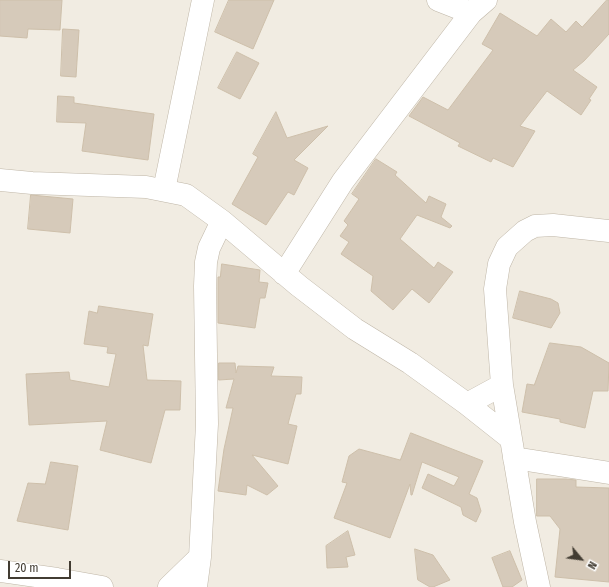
<!DOCTYPE html>
<html>
<head>
<meta charset="utf-8">
<style>
  body { margin:0 }
  #map { position:relative; width:609px; height:587px; overflow:hidden; background:#f1ece2; font-family:"Fira Sans Condensed",sans-serif }
  canvas { display:block }
  .north { position:absolute; left:561px; top:539px; width:40px; height:40px; -webkit-text-stroke:3px #fff; paint-order:stroke; rotate:119deg; font-size:11px; font-weight:700; line-height:16px; text-align:center; color:#423c32 }
  .north::after { content:''; display:block; margin:auto; width:14px; height:18px; background:#423c32; clip-path:polygon(50% 0,100% 100%,50% 72%,0 100%) }
  .scale { position:absolute; left:8px; top:561px; width:63px; height:18px; box-sizing:border-box; border:2px solid #423c32; border-top:0; padding-left:5px; font-size:12px; line-height:14px; white-space:nowrap; color:#423c32; -webkit-text-stroke:3px #fff; paint-order:stroke }
</style>
</head>
<body>
<div id="map">
<canvas width="609" height="587"></canvas>
<div class="north">N</div>
<div class="scale">20 m</div>
</div>
<script>
const ctx = document.querySelector('canvas').getContext('2d');
ctx.lineJoin = 'round';
function fillPath(path, color) {
  ctx.fillStyle = color;
  ctx.fill(path, 'evenodd');
}
function strokePath(path, color, width, dash) {
  ctx.strokeStyle = color;
  ctx.lineWidth = width;
  ctx.lineCap = dash ? 'butt' : 'round';
  ctx.setLineDash(dash || []);
  ctx.stroke(path);
}
const building = new Path2D(`
  M 0,0 L 62,0 L 60,30 L 28,29 L 27,38 L 0,36 Z
  M 229,0 L 274,0 L 253,49 L 215,32 Z
  M 607,0 L 609,0 L 609,34 L 584,61 L 573,70 L 597,87 L 589,99 L 591,100 L 581,115 L 547,91 L 520,126 L 535,131 L 513,167 L 493,158 L 491,162 L 458,146 L 460,143 L 409,116 L 423,97 L 448,110 L 493,50 L 482,44 L 500,13 L 537,36 L 551,19 L 566,32 L 576,21 L 582,27 Z
  M 63,29 L 79,30 L 76,77 L 61,76 Z
  M 237,52 L 259,63 L 240,99 L 218,88 Z
  M 58,96 L 74,97 L 74,103 L 154,114 L 148,160 L 82,151 L 86,123 L 57,122 Z
  M 276,112 L 287,138 L 328,126 L 294,160 L 308,168 L 294,195 L 288,192 L 266,225 L 232,204 L 258,157 L 253,154 Z
  M 376,159 L 397,172 L 395,175 L 426,203 L 429,196 L 446,204 L 441,217 L 452,226 L 450,228 L 417,215 L 400,239 L 434,268 L 438,262 L 453,272 L 429,303 L 412,289 L 393,310 L 371,291 L 373,276 L 341,254 L 349,242 L 340,236 L 348,225 L 344,221 L 359,199 L 352,194 Z
  M 31,195 L 73,199 L 70,233 L 28,229 Z
  M 222,264 L 260,270 L 259,282 L 268,283 L 265,298 L 260,298 L 255,328 L 218,323 L 218,277 L 220,277 Z
  M 520,291 L 551,299 L 558,303 L 560,313 L 551,328 L 513,318 Z
  M 99,306 L 153,314 L 148,346 L 143,345 L 147,380 L 181,381 L 180,410 L 165,410 L 151,463 L 100,450 L 107,421 L 29,425 L 26,374 L 69,372 L 70,380 L 109,387 L 116,354 L 107,353 L 108,347 L 84,344 L 89,311 L 97,313 Z
  M 550,343 L 581,347 L 609,363 L 608,391 L 593,391 L 585,428 L 560,422 L 560,419 L 522,412 L 527,384 L 534,385 Z
  M 219,363 L 235,363 L 236,373 L 238,366 L 274,367 L 271,376 L 302,377 L 301,394 L 296,394 L 288,424 L 297,426 L 288,464 L 252,455 L 278,486 L 267,495 L 247,485 L 246,495 L 218,491 L 224,449 L 233,408 L 226,408 L 234,379 L 219,380 Z
  M 411,433 L 483,461 L 469,494 L 477,498 L 481,511 L 476,522 L 463,515 L 461,507 L 422,488 L 428,474 L 454,486 L 459,477 L 422,462 L 412,495 L 411,495 L 410,484 L 390,538 L 334,518 L 347,483 L 342,482 L 349,456 L 359,449 L 400,460 Z
  M 51,462 L 78,466 L 68,530 L 17,521 L 28,483 L 45,484 Z
  M 537,479 L 566,479 L 576,480 L 576,487 L 609,488 L 609,582 L 555,577 L 560,529 L 550,516 L 537,516 Z
  M 348,531 L 355,555 L 346,557 L 348,567 L 327,568 L 326,546 Z
  M 415,549 L 433,555 L 450,580 L 433,587 L 430,587 L 418,580 Z
  M 510,551 L 522,580 L 512,587 L 503,587 L 492,558 Z`);
fillPath(building, '#d6caba');
strokePath(building, '#cdbfaa', 1);
const minor = new Path2D(`
  M 438,0 L 471,13
  M 0,180 L 32,183 L 146,187 L 186,195 L 222,221 L 299,286 L 355,329 L 410,363 L 467,404 L 510,438
  M 164,190 L 203,0
  M 284,274 L 343,181 L 471,13 L 486,0
  M 467,404 L 502,385
  M 514,458 L 609,473
  M 0,571 L 57,579 L 102,587
  M 169,587 L 200,557
  M 196,587 L 200,557 L 207,424 L 205,286 L 206,262 L 209,248 L 222,221
  M 539,587 L 525,522 L 502,385 L 495,289 L 499,264 L 507,247 L 525,231 L 535,226 L 553,225 L 609,231`);
strokePath(minor, '#bfb6a7', 23);
strokePath(minor, '#fff', 22);
</script>
</body>
</html>
